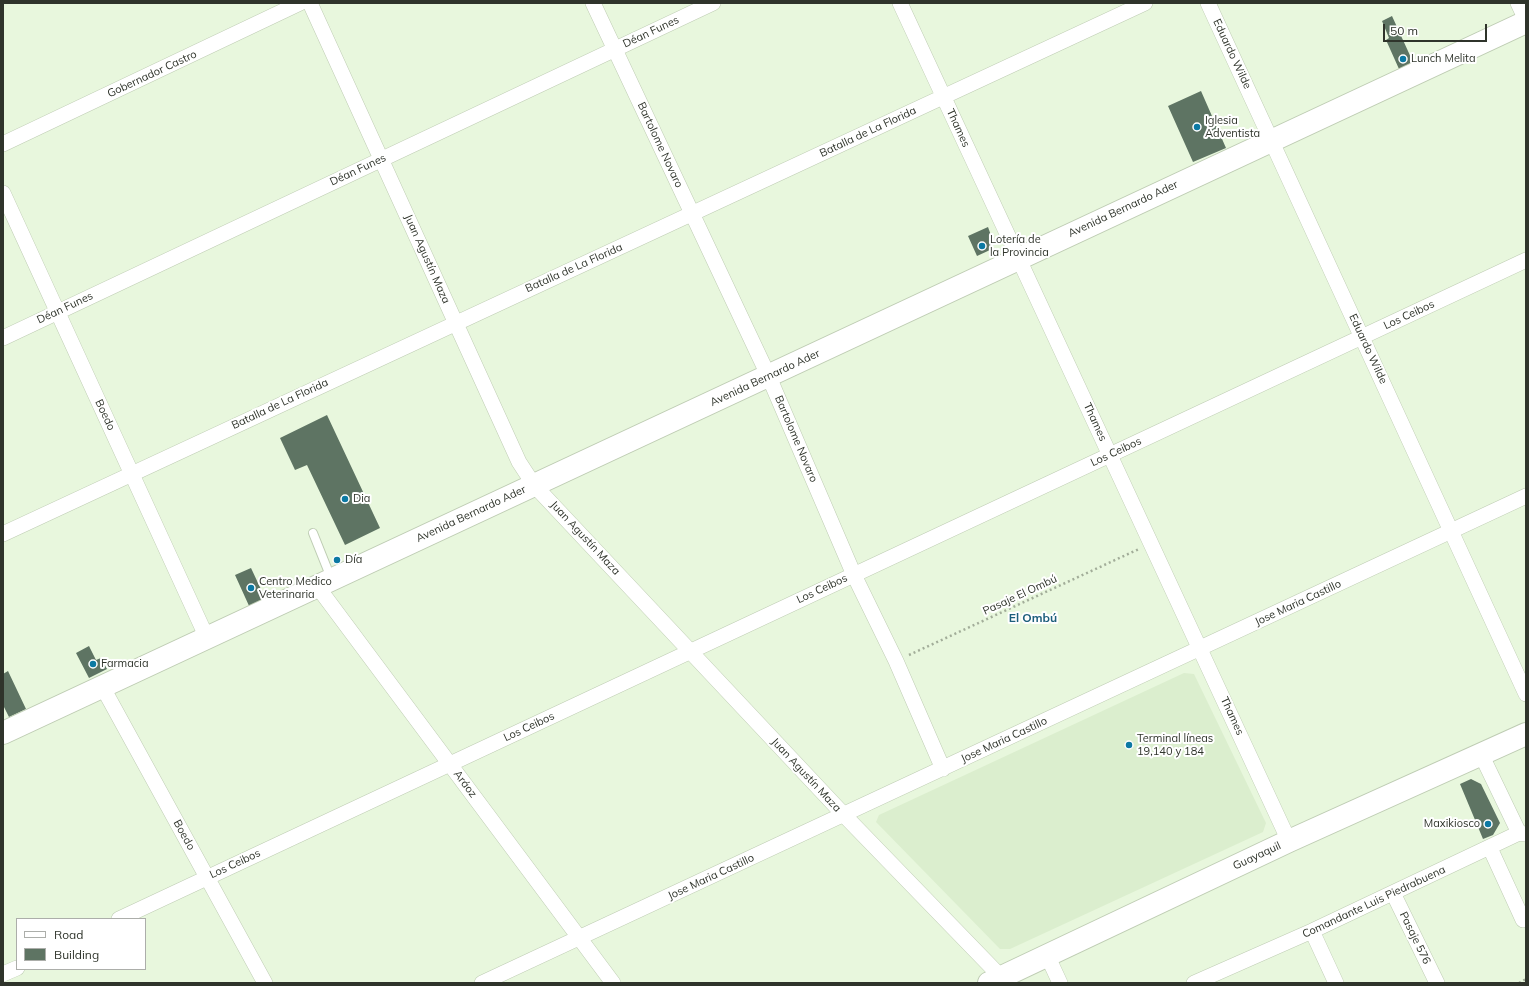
<!DOCTYPE html>
<html>
<head>
<meta charset="utf-8">
<style>
  body { margin:0 }
  #map { position:relative; width:1529px; height:986px; overflow:hidden; background:#e8f7dd; font-family:Mulish,sans-serif }
  canvas { display:block }
  .frame { position:absolute; inset:0; border:4px solid #2f342b; pointer-events:none }
  .legend { position:absolute; left:16px; top:918px; width:130px; height:52px; box-sizing:border-box; background:#fff; border:1px solid #acaeaa; margin:0; padding:5px 7px; list-style:none; font-size:12px; color:#2f342b }
  .legend li { display:flex; align-items:center; gap:8px; height:20px }
  .legend b { width:20px; border:1px solid #acaeaa }
  .scale { position:absolute; left:1383px; top:24px; width:104px; height:18px; box-sizing:border-box; border:2px solid #2f342b; border-top:0; padding-left:5px; font-size:12px; line-height:14px; white-space:nowrap; color:#2f342b; -webkit-text-stroke:3px #fff; paint-order:stroke }
</style>
</head>
<body>
<div id="map">
<canvas width="1529" height="986"></canvas>
<div class="frame"></div>
<ul class="legend">
<li><b style="height:5px;background:#fff"></b>Road</li>
<li><b style="height:11px;background:#5e7463"></b>Building</li>
</ul>
<div class="scale">50 m</div>
</div>
<script>
const ctx = document.querySelector('canvas').getContext('2d');
ctx.lineJoin = 'round';
function fillPath(path, color) {
  ctx.fillStyle = color;
  ctx.fill(path, 'evenodd');
}
function strokePath(path, color, width, dash) {
  ctx.strokeStyle = color;
  ctx.lineWidth = width;
  ctx.lineCap = dash ? 'butt' : 'round';
  ctx.setLineDash(dash || []);
  ctx.stroke(path);
}
function drawText(font, color, halo, rows, align = 'center') {
  ctx.font = font + ' Mulish,sans-serif';
  ctx.lineWidth = 4;
  ctx.setLineDash([]);
  ctx.textBaseline = 'middle';
  ctx.strokeStyle = halo;
  ctx.fillStyle = color;
  for (const [text, x, y, turn = 0] of rows) {
    ctx.save();
    ctx.translate(x, y);
    ctx.rotate((+turn || 0) * Math.PI / 180);
    ctx.textAlign = isNaN(turn) ? turn : align;
    if (halo) ctx.strokeText(text, 0, 0);
    ctx.fillText(text, 0, 0);
    ctx.restore();
  }
}
fillPath(new Path2D(`
  M 1184,673 L 1194,674 L 1266,823 L 1263,832 L 1010,949 L 1000,949 L 876,822 L 879,815 Z`), '#dbeece');
fillPath(new Path2D(`
  M 1392,16 L 1413,62 L 1399,69 L 1386,40 L 1389,38 L 1382,21 Z
  M 1201,91 L 1226,148 L 1193,162 L 1168,106 Z
  M 988,227 L 993,241 L 990,250 L 977,256 L 968,236 Z
  M 327,415 L 380,528 L 345,545 L 307,465 L 295,470 L 280,438 Z
  M 251,568 L 266,600 L 250,608 L 235,575 Z
  M 89,646 L 96,660 L 101,658 L 107,669 L 89,678 L 76,653 Z
  M 8,671 L 26,709 L 9,717 L 3,705 L 3,674 Z
  M 1471,779 L 1481,784 L 1500,823 L 1493,835 L 1483,839 L 1460,784 Z`), '#5e7463');
const lane = new Path2D(`
  M 313,533 L 331,578`);
const street = new Path2D(`
  M 310,3 L 519,462 L 534,485 L 844,815 L 1001,977
  M 593,3 L 769,377 L 854,575 L 896,661 L 943,769
  M 900,3 L 1289,841
  M 1208,3 L 1526,694
  M 1518,3 L 1526,20
  M 3,144 L 300,3
  M 3,193 L 207,638
  M 3,338 L 713,3
  M 3,534 L 1145,3
  M 317,586 L 613,983
  M 102,686 L 265,983
  M 1481,754 L 1519,833
  M 1490,848 L 1523,920
  M 1393,893 L 1437,983
  M 119,919 L 1526,260
  M 1312,931 L 1336,983
  M 1047,955 L 1060,983
  M 3,974 L 17,968
  M 482,983 L 1526,496
  M 1194,983 L 1312,931 L 1519,833 L 1526,834`);
const secondary = new Path2D(`
  M 3,733 L 1526,22
  M 989,983 L 1289,841 L 1526,734`);
strokePath(lane, '#beccb3', 10);
strokePath(street, '#beccb3', 16);
strokePath(secondary, '#beccb3', 24);
strokePath(new Path2D(`
  M 909,655 L 1139,549
  M 1519,983 L 1526,979`), '#a2ad99', 2.5, [2, 3]);
strokePath(lane, '#fff', 8);
strokePath(street, '#fff', 15);
strokePath(secondary, '#fff', 22);
for (const [x, y, r, color] of [
  [1403,59,4,"#0c79a3"],
  [1197,127,4,"#0c79a3"],
  [982,246,4,"#0c79a3"],
  [345,499,4,"#0c79a3"],
  [337,560,4,"#0c79a3"],
  [251,588,4,"#0c79a3"],
  [93,664,4,"#0c79a3"],
  [1129,745,4,"#0c79a3"],
  [1488,824,4,"#0c79a3"]
]) {
  const dot = new Path2D();
  dot.arc(x, y, r, 0, 2 * Math.PI);
  ctx.fillStyle = color;
  ctx.fill(dot);
  strokePath(dot, '#fff', 1.5);
}
drawText('11px', '#2f342b', '#fff', [
  ["Déan Funes",651,32,-25],
  ["Eduardo Wilde",1232,54,65],
  ["Gobernador Castro",152,74,-25],
  ["Thames",958,128,65],
  ["Batalla de La Florida",868,132,-25],
  ["Bartolome Novaro",660,145,65],
  ["Déan Funes",358,170,-25],
  ["Avenida Bernardo Ader",1123,209,-25],
  ["Juan Agustín Maza",427,259,66],
  ["Batalla de La Florida",574,268,-24],
  ["Déan Funes",65,308,-25],
  ["Los Ceibos",1409,315,-25],
  ["Eduardo Wilde",1368,349,65],
  ["Avenida Bernardo Ader",765,378,-25],
  ["Batalla de La Florida",280,404,-25],
  ["Boedo",105,415,65],
  ["Thames",1095,422,65],
  ["Bartolome Novaro",796,439,67],
  ["Los Ceibos",1116,452,-25],
  ["Avenida Bernardo Ader",471,514,-25],
  ["Juan Agustín Maza",585,538,47],
  ["Los Ceibos",822,589,-25],
  ["Pasaje El Ombú",1020,595,-25],
  ["Jose Maria Castillo",1298,603,-25],
  ["Thames",1232,716,65],
  ["Los Ceibos",529,727,-25],
  ["Jose Maria Castillo",1004,740,-25],
  ["Juan Agustín Maza",806,775,47],
  ["Aráoz",465,784,53],
  ["Boedo",184,835,61],
  ["Guayaquil",1257,856,-25],
  ["Los Ceibos",235,864,-25],
  ["Jose Maria Castillo",711,877,-25],
  ["Comandante Luis Piedrabuena",1374,902,-25],
  ["Pasaje 576",1415,938,64]
]);
drawText('11px', '#2f342b', '#fff', [
  ["Lunch Melita",1411,59],
  ["Iglesia",1205,121],
  ["Adventista",1205,134],
  ["Lotería de",990,240],
  ["la Provincia",990,253],
  ["Dia",353,499],
  ["Día",345,560],
  ["Centro Medico",259,582],
  ["Veterinaria",259,595],
  ["Farmacia",101,664],
  ["Terminal líneas",1137,739],
  ["19,140 y 184",1137,752],
  ["Maxikiosco",1480,824,"right"]
], 'left');
drawText('bold 12px', '#1d5f7c', '#fff', [
  ["El Ombú",1033,618]
]);
</script>
</body>
</html>
